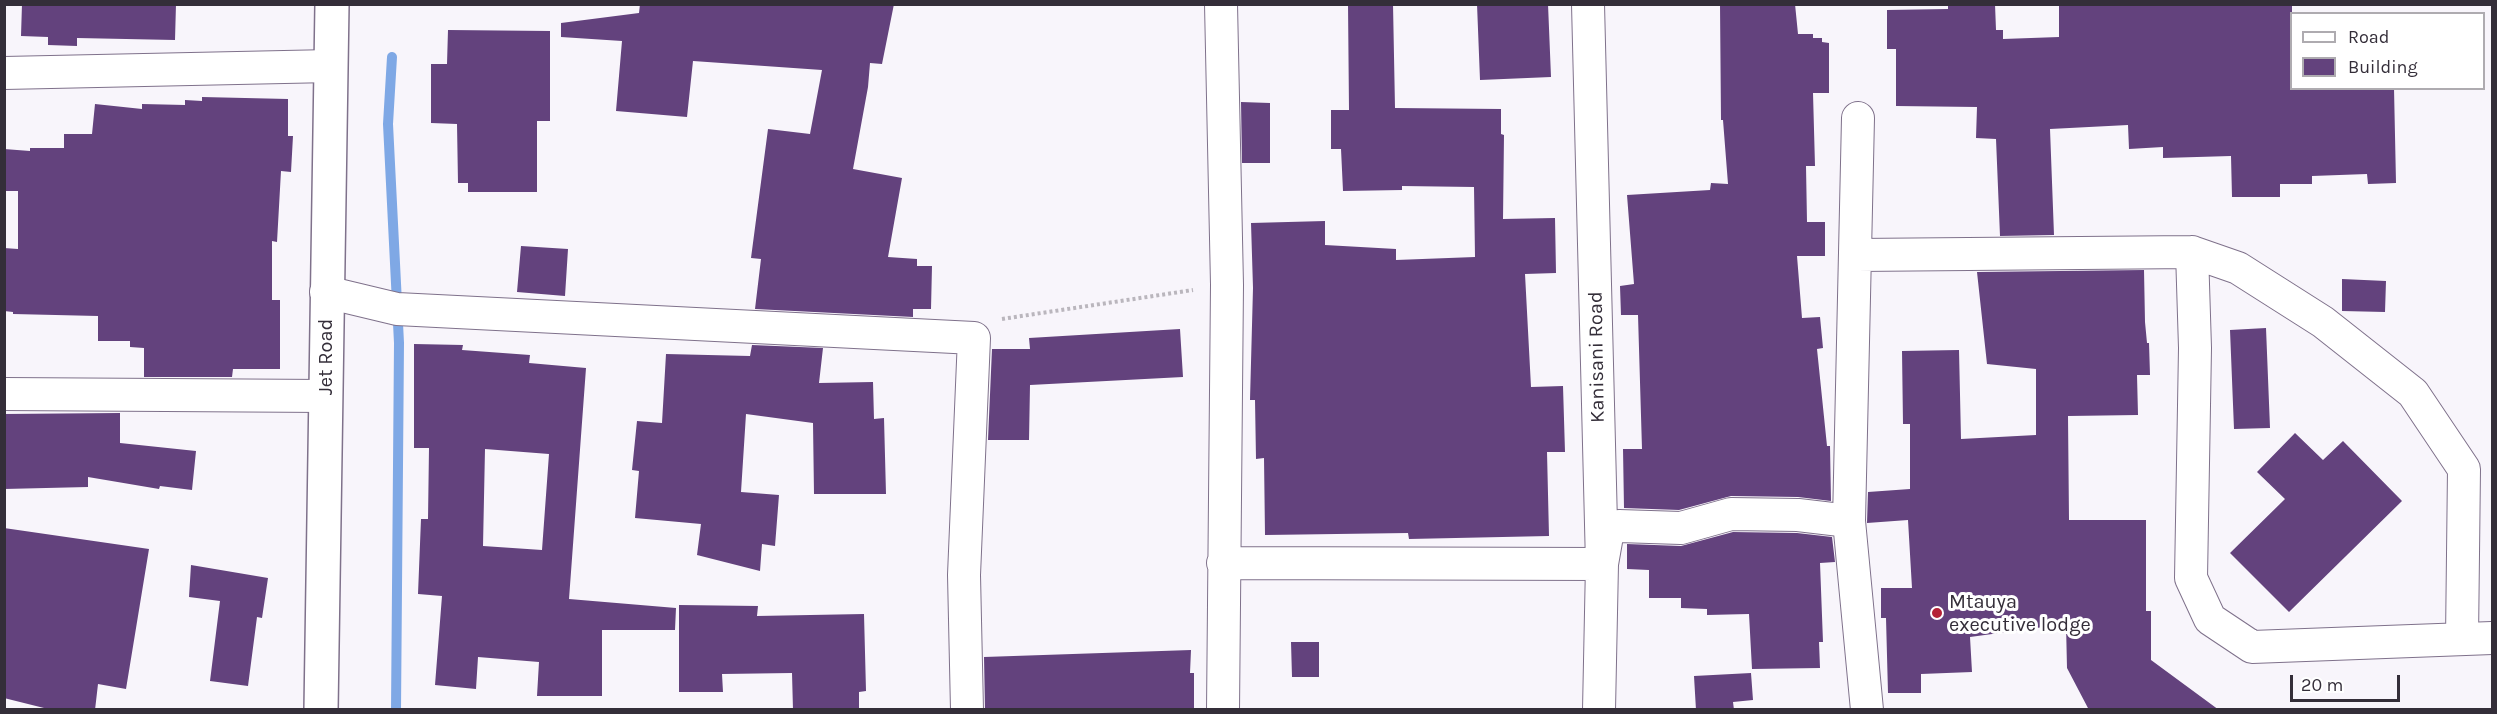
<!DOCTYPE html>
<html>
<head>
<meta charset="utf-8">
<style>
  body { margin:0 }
  #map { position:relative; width:2497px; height:714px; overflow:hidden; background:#f8f5fb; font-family:Karla,sans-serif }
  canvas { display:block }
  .frame { position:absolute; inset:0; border:6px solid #342e39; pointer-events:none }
  .legend { position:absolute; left:2290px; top:12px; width:195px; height:78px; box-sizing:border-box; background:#fff; border:2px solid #aeabb0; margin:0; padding:8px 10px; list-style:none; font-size:18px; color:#342e39 }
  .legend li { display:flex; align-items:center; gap:12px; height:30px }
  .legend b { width:30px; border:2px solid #aeabb0 }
  .scale { position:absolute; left:2290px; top:675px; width:110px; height:27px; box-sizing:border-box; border:3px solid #342e39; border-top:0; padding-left:8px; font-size:18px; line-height:21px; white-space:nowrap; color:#342e39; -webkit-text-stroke:4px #fff; paint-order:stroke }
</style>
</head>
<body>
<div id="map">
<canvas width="2497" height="714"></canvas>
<div class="frame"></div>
<ul class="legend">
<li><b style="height:8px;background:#fff"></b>Road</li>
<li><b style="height:16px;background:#63427d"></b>Building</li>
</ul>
<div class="scale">20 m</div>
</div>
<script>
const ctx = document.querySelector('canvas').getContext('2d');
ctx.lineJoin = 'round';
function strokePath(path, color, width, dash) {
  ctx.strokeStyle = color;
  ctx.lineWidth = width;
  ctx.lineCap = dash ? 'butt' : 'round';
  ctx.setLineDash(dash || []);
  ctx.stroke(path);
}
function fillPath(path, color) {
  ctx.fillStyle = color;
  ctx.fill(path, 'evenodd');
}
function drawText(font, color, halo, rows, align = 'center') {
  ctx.font = font + ' Karla,sans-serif';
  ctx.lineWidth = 6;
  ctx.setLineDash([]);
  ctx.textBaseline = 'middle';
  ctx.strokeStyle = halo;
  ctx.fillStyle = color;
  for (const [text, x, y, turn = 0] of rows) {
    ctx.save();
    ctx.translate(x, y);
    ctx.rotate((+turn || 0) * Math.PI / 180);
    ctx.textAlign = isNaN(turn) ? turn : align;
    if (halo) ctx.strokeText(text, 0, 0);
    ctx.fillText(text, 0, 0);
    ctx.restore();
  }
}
strokePath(new Path2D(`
  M 392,57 L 388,124 L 399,343 L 396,710`), '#7fa8e5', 10);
fillPath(new Path2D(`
  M 22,4 L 176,4 L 175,40 L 77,38 L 77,46 L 48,45 L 48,37 L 21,36 Z
  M 640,4 L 894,4 L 882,64 L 870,63 L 868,87 L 853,169 L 902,178 L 888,257 L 917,259 L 917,266 L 932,266 L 931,309 L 913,309 L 913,317 L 755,309 L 761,259 L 751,258 L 768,129 L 810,134 L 822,70 L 693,61 L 687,117 L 616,111 L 622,41 L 561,37 L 561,23 L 639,13 Z
  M 1348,4 L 1393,4 L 1395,108 L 1501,109 L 1501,134 L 1504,135 L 1503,219 L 1555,218 L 1556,273 L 1525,274 L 1531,387 L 1563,386 L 1565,452 L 1547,452 L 1549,536 L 1409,539 L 1408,533 L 1265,535 L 1264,458 L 1256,459 L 1255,400 L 1250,400 L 1253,288 L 1251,223 L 1325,221 L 1325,245 L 1396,249 L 1396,260 L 1475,257 L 1474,187 L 1402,186 L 1402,190 L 1343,191 L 1341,149 L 1331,149 L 1331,110 L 1349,110 Z
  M 1477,4 L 1548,4 L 1551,77 L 1480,80 Z
  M 1720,4 L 1795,4 L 1798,34 L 1813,34 L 1813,38 L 1822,38 L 1822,42 L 1829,43 L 1829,93 L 1813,93 L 1815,166 L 1806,166 L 1807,222 L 1825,222 L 1825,256 L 1797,256 L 1802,318 L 1820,317 L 1823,348 L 1817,349 L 1827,446 L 1830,446 L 1831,501 L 1798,497 L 1731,496 L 1679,510 L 1624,508 L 1623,449 L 1642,449 L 1638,315 L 1621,315 L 1620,286 L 1634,284 L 1627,195 L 1710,190 L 1711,183 L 1728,184 L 1723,120 L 1721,120 Z
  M 1948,4 L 1995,4 L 1996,30 L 2003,30 L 2003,39 L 2059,37 L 2059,4 L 2292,4 L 2292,88 L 2394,88 L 2396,183 L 2368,184 L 2367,174 L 2312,176 L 2312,184 L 2280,184 L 2280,197 L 2232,197 L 2231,156 L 2163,158 L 2163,147 L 2129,149 L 2128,125 L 2050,129 L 2054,235 L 2000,236 L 1996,139 L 1976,138 L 1977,107 L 1896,106 L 1896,49 L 1887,49 L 1887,10 L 1948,9 Z
  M 448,30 L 550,31 L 550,121 L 537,121 L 537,192 L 468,192 L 468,183 L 458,183 L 457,124 L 431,123 L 431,64 L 447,64 Z
  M 202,97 L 288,99 L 288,136 L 293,136 L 291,172 L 281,171 L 277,242 L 272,241 L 272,300 L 280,300 L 280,369 L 233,369 L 232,377 L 144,377 L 144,348 L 130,347 L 130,341 L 98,341 L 98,316 L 13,314 L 13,312 L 4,311 L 4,248 L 18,249 L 18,191 L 4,191 L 4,149 L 30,151 L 30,148 L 64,148 L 64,134 L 92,134 L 95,104 L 142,109 L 142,104 L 185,105 L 185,100 L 202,101 Z
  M 1241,102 L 1270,103 L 1270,163 L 1242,163 Z
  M 521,246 L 568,249 L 565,296 L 517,292 Z
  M 2144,270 L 2145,322 L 2147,343 L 2149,343 L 2150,375 L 2137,375 L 2138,415 L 2068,416 L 2069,520 L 2146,520 L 2146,611 L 2151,611 L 2151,660 L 2219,710 L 2089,710 L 2067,668 L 2066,624 L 1970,637 L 1972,672 L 1921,674 L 1921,693 L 1888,693 L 1886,618 L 1881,618 L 1881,588 L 1912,588 L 1908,520 L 1867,523 L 1868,492 L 1910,489 L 1910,424 L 1903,424 L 1902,351 L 1959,350 L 1961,439 L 2036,435 L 2036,369 L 1987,364 L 1977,272 Z
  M 2342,279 L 2386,281 L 2385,312 L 2342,311 Z
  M 2266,328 L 2270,428 L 2234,429 L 2230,330 Z
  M 1180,329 L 1183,377 L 1030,385 L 1029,440 L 988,440 L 992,349 L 1030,349 L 1029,338 Z
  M 414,344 L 463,345 L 462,350 L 530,355 L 529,363 L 586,368 L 569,599 L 676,608 L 675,630 L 602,630 L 602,696 L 537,696 L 539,662 L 478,657 L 476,689 L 435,685 L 442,596 L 418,594 L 421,519 L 428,519 L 429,448 L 414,448 ZM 485,449 L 549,454 L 542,550 L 483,546 Z
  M 752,345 L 823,348 L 819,383 L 873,382 L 874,419 L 884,418 L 886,494 L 814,494 L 813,423 L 746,414 L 741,492 L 779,495 L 775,546 L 762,544 L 760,571 L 697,555 L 701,524 L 635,518 L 639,471 L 632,470 L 637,421 L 662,423 L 666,354 L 750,356 Z
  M 120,413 L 120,443 L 196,451 L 192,490 L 160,486 L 159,489 L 88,477 L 88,487 L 4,489 L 4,414 Z
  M 2295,433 L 2323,460 L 2343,441 L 2402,501 L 2289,612 L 2230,553 L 2285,499 L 2257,472 Z
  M 4,528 L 149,549 L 126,689 L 98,684 L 95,710 L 52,710 L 4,698 Z
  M 1733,532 L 1797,533 L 1832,537 L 1835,562 L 1820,563 L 1823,642 L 1819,642 L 1820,668 L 1752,669 L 1749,614 L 1707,615 L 1707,609 L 1681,608 L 1681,598 L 1649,598 L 1649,570 L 1627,569 L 1627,544 L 1681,546 Z
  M 191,565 L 268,578 L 262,618 L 257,617 L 248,686 L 210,681 L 220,601 L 189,597 Z
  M 679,605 L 758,606 L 757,616 L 864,614 L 866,691 L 859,692 L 859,708 L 793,710 L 792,673 L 722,674 L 723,692 L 679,692 Z
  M 1291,642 L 1319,642 L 1319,677 L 1292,677 Z
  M 1191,650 L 1190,673 L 1194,673 L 1194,710 L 985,710 L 984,657 Z
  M 1751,673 L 1753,700 L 1733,702 L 1734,710 L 1696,710 L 1694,676 Z`), '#63427d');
const street = new Path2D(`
  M 1221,4 L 1227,285 L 1223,710
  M 1588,4 L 1602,564 L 1599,710
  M 4,73 L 331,66
  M 1858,118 L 1849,521 L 1867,710
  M 2192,252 L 2195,348 L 2191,578 L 2210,619 L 2252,647 L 2492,638
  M 1857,255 L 2192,252 L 2238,268 L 2323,322 L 2413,393 L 2464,469 L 2462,639
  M 326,292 L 397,309 L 974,338 L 964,575 L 967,710
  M 4,394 L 326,396
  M 1223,563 L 1602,564 L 1608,530 L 1619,526 L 1681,528 L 1731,514 L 1798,515 L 1849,521`);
const secondary = new Path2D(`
  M 321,710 L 332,4`);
strokePath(street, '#7f718b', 34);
strokePath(secondary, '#7f718b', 36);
strokePath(new Path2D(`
  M 1002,319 L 1193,290`), '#bab6bd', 4, [3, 3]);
strokePath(street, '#fff', 32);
strokePath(secondary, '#fff', 33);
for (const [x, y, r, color] of [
  [1937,613,6,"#b42237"]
]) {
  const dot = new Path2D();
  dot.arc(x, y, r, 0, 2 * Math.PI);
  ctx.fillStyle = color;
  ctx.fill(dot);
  strokePath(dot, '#fff', 2);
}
drawText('20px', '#342e39', '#fff', [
  ["Jet Road",326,357,-90],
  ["Kanisani Road",1597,357,-91]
]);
drawText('20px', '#342e39', '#fff', [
  ["Mtauya",1949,602],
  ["executive lodge",1949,625]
], 'left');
</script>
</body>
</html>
